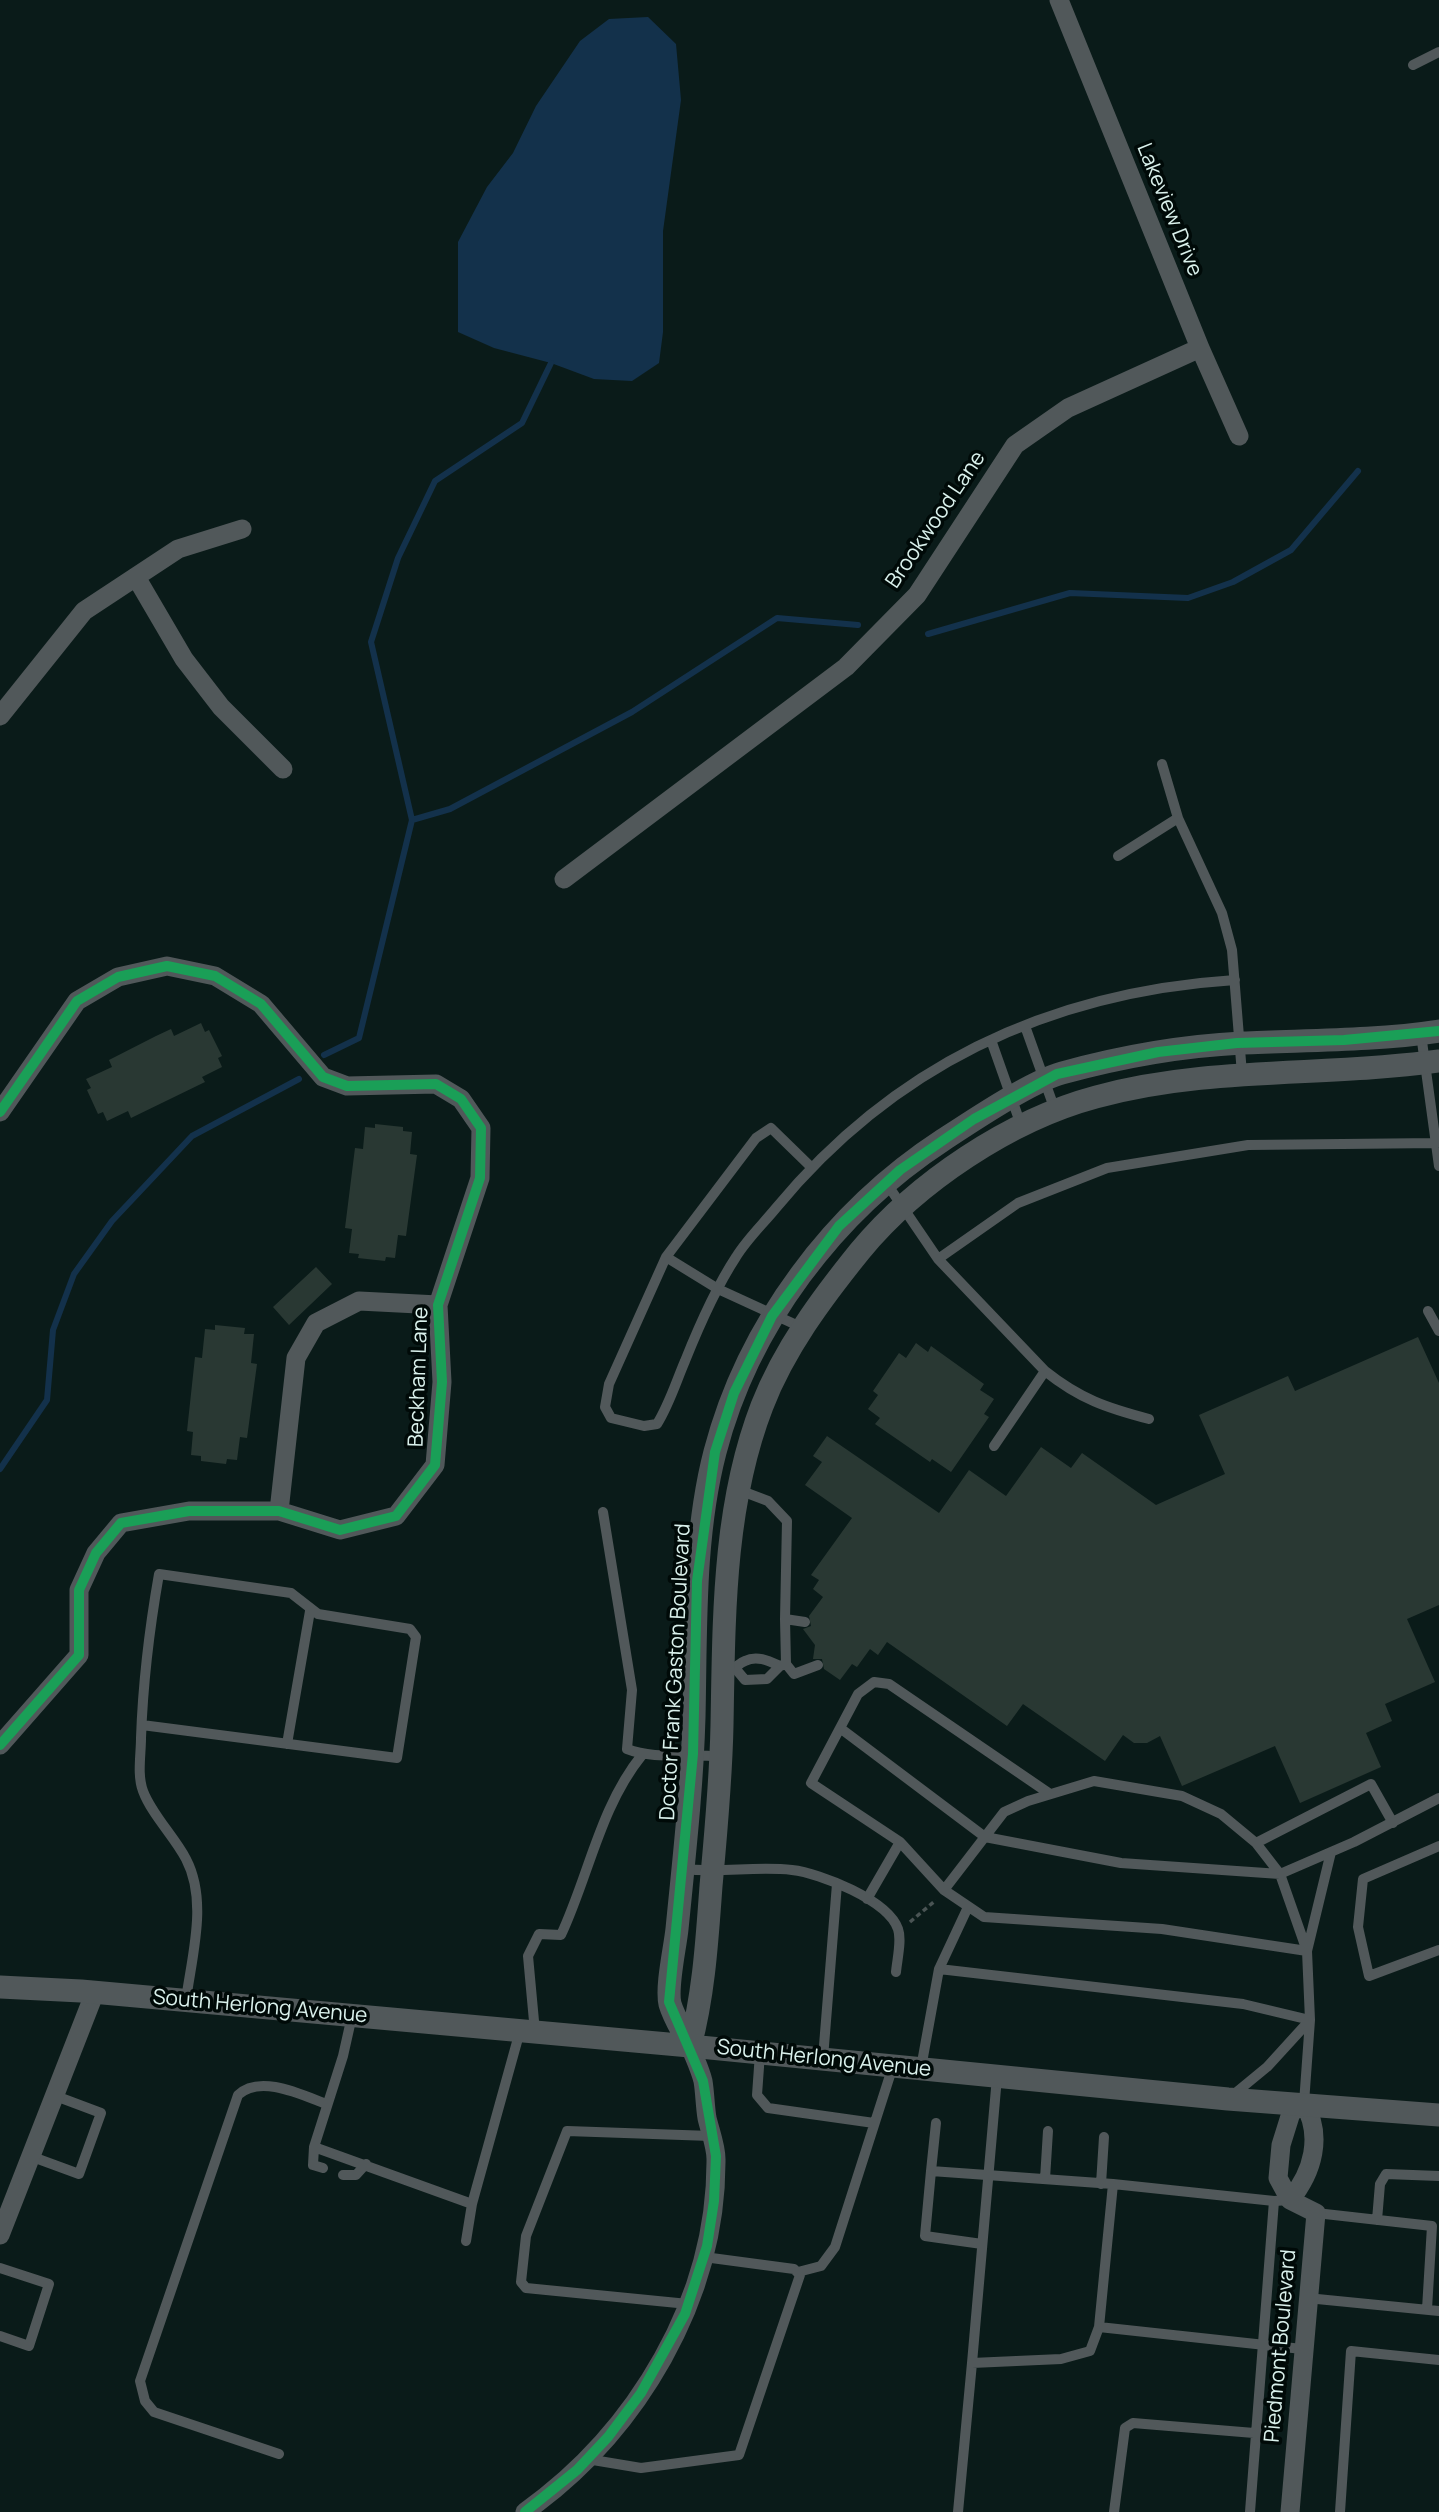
<!DOCTYPE html>
<html>
<head>
<meta charset="utf-8">
<style>
  body { margin:0 }
  canvas { display:block; background:#0a1b19 }
</style>
</head>
<body>
<canvas width="1439" height="2512"></canvas>
<script>
const ctx = document.querySelector('canvas').getContext('2d');
ctx.lineJoin = 'round';
function fillPath(path, color) {
  ctx.fillStyle = color;
  ctx.fill(path, 'evenodd');
}
function strokePath(path, color, width, dash) {
  ctx.strokeStyle = color;
  ctx.lineWidth = width;
  ctx.lineCap = dash ? 'butt' : 'round';
  ctx.setLineDash(dash || []);
  ctx.stroke(path);
}
function drawText(font, color, halo, rows, align = 'center') {
  ctx.font = font + ' Manrope,sans-serif';
  ctx.lineWidth = 7;
  ctx.setLineDash([]);
  ctx.textBaseline = 'middle';
  ctx.strokeStyle = halo;
  ctx.fillStyle = color;
  for (const [text, x, y, turn = 0] of rows) {
    ctx.save();
    ctx.translate(x, y);
    ctx.rotate((+turn || 0) * Math.PI / 180);
    ctx.textAlign = isNaN(turn) ? turn : align;
    if (halo) ctx.strokeText(text, 0, 0);
    ctx.fillText(text, 0, 0);
    ctx.restore();
  }
}
fillPath(new Path2D(`
  M 648,17 L 676,44 L 681,100 L 663,231 L 663,332 L 659,363 L 632,381 L 594,379 L 551,363 L 494,348 L 458,332 L 458,242 L 487,187 L 513,153 L 536,106 L 580,41 L 609,19 Z`), '#13314b');
strokePath(new Path2D(`
  M 928,634 L 1070,593 L 1188,598 L 1233,582 L 1291,550 L 1358,471
  M 412,820 L 371,642 L 398,558 L 435,481 L 522,423 L 551,363
  M 324,1055 L 359,1038 L 412,820 L 450,809 L 632,712 L 777,618 L 858,625
  M 0,1469 L 47,1400 L 53,1330 L 74,1274 L 112,1221 L 192,1136 L 299,1079`), '#13314b', 6);
fillPath(new Path2D(`
  M 201,1023 L 205,1032 L 209,1030 L 222,1056 L 218,1058 L 222,1067 L 202,1077 L 205,1082 L 131,1118 L 128,1111 L 107,1121 L 103,1112 L 98,1114 L 87,1090 L 91,1088 L 86,1079 L 112,1067 L 109,1060 L 156,1036 L 171,1029 L 174,1036 Z
  M 375,1124 L 403,1127 L 403,1131 L 412,1132 L 410,1154 L 417,1155 L 406,1236 L 398,1235 L 395,1258 L 386,1257 L 385,1261 L 358,1258 L 359,1254 L 349,1253 L 352,1229 L 345,1228 L 355,1148 L 363,1149 L 365,1127 L 375,1128 Z
  M 316,1267 L 332,1284 L 289,1325 L 273,1307 Z
  M 215,1325 L 245,1328 L 244,1334 L 254,1334 L 251,1363 L 257,1364 L 247,1438 L 240,1437 L 237,1460 L 227,1459 L 226,1464 L 201,1461 L 201,1456 L 191,1455 L 193,1432 L 187,1431 L 195,1357 L 202,1358 L 205,1329 L 215,1330 Z
  M 1418,1337 L 1439,1383 L 1439,1605 L 1407,1619 L 1435,1682 L 1385,1704 L 1392,1721 L 1366,1733 L 1381,1767 L 1300,1803 L 1275,1746 L 1182,1786 L 1160,1736 L 1147,1743 L 1134,1743 L 1123,1735 L 1105,1761 L 1023,1704 L 1007,1726 L 887,1642 L 878,1655 L 870,1649 L 857,1667 L 852,1664 L 840,1680 L 824,1669 L 822,1659 L 813,1659 L 815,1645 L 803,1629 L 811,1626 L 809,1616 L 823,1597 L 813,1589 L 819,1580 L 811,1575 L 852,1518 L 805,1485 L 822,1462 L 813,1456 L 827,1436 L 939,1513 L 969,1470 L 1006,1496 L 1041,1447 L 1071,1468 L 1082,1453 L 1156,1505 L 1225,1474 L 1199,1415 L 1288,1376 L 1295,1391 Z
  M 916,1343 L 928,1352 L 931,1346 L 984,1384 L 980,1390 L 994,1399 L 984,1414 L 989,1417 L 951,1472 L 932,1459 L 930,1462 L 875,1424 L 880,1418 L 868,1409 L 878,1395 L 873,1391 L 899,1353 L 906,1358 Z`), '#293833');
strokePath(new Path2D(`
  M 910,1922 L 936,1900`), '#4a5454', 3.5, [5, 3.5]);
strokePath(new Path2D(`
  M 1413,65 L 1439,52
  M 1162,764 L 1178,818 L 1222,913 L 1232,950 L 1242,1074
  M 1118,856 L 1178,818
  M 1025,1026 L 1055,1110
  M 1421,1034 L 1439,1166
  M 991,1040 L 1021,1125
  M 810,1166 L 771,1128 L 756,1138 L 666,1257 L 609,1384 L 605,1407 L 611,1418 L 644,1426 L 657,1424 C 669,1405 676,1382 685,1361 C 699,1326 715,1289 736,1257 C 747,1239 763,1224 776,1208 C 895,1064 1050,992 1235,980
  M 887,1184 L 938,1259 L 1045,1371 C 1080,1399 1107,1408 1149,1419
  M 666,1257 L 718,1289 L 803,1328
  M 938,1259 L 1018,1203 L 1107,1168 L 1248,1145 L 1437,1143
  M 1428,1311 L 1439,1331
  M 994,1446 L 1045,1371
  M 739,1490 L 768,1501 L 787,1521 L 785,1619
  M 603,1512 L 632,1690 L 627,1749 C 655,1760 690,1753 721,1757
  M 805,1622 L 785,1619 L 786,1664 L 794,1674 L 818,1665
  M 735,1668 L 745,1680 L 767,1679 L 780,1666 L 786,1664
  M 729,1669 C 738,1668 737,1664 745,1661 C 757,1655 769,1661 780,1666
  M 142,1725 L 397,1758 L 416,1637 L 410,1629 L 318,1614 L 291,1593 L 159,1574 C 149,1631 143,1680 141,1738 C 141,1755 137,1775 143,1791 C 152,1815 174,1836 186,1859 C 208,1901 192,1955 186,2000
  M 840,1728 L 985,1837 L 1121,1863 L 1280,1874
  M 287,1744 L 310,1611
  M 900,1842 L 811,1783 L 858,1694 L 874,1682 L 889,1684 L 1050,1794
  M 1256,1843 L 1371,1784 L 1393,1823
  M 1439,1846 L 1363,1879 L 1358,1927 L 1369,1976 L 1439,1950
  M 684,1869 C 720,1873 757,1866 792,1870 C 820,1873 888,1900 898,1929 C 902,1940 897,1960 896,1972
  M 944,1890 L 1004,1812 L 1028,1801 L 1094,1781 L 1182,1796 L 1221,1814 L 1256,1843 L 1280,1874
  M 867,1899 L 900,1842 L 944,1890 L 984,1917 L 1162,1929 L 1307,1951 L 1331,1852
  M 939,1969 L 968,1907
  M 352,2016 L 343,2056 L 314,2147 L 472,2204
  M 535,2032 L 528,1956 L 539,1934 L 561,1935 C 589,1875 600,1807 642,1755
  M 760,2053 L 757,2095 L 768,2108 L 874,2123
  M 823,2058 L 837,1884
  M 921,2068 L 939,1969 L 1243,2004 L 1310,2020 L 1267,2067 L 1233,2095
  M 997,2077 L 972,2363 L 1061,2359 L 1090,2351 L 1099,2327 L 1302,2349
  M 1304,2103 L 1310,2020 L 1307,1951 L 1280,1874 L 1354,1842 L 1439,1798
  M 936,2123 L 931,2171 L 1113,2184
  M 314,2147 L 313,2165 L 323,2168
  M 30,2156 L 79,2174 L 101,2113 L 53,2095
  M 931,2171 L 925,2236 L 982,2244
  M 343,2175 L 356,2175 L 366,2164
  M 1045,2179 L 1048,2131
  M 1101,2184 L 1104,2137
  M 1316,2213 L 1432,2226 L 1427,2309
  M 1377,2220 L 1380,2184 L 1386,2174 L 1439,2176
  M 466,2241 L 472,2204 L 520,2031
  M 0,2268 L 49,2284 L 29,2346 L 0,2336
  M 798,2272 L 821,2266 L 835,2247 L 893,2066
  M 1307,2298 L 1439,2311
  M 688,2304 L 526,2288 L 521,2282 L 526,2236 L 567,2131 L 711,2136
  M 1099,2327 L 1113,2184 L 1274,2201
  M 279,2454 L 154,2412 L 145,2401 L 140,2381 L 238,2095 C 260,2074 302,2095 326,2104
  M 587,2459 L 641,2468 L 739,2455 L 800,2275 L 794,2269 L 704,2257
  M 958,2512 L 972,2363
  M 1114,2512 L 1125,2428 L 1133,2423 L 1254,2433
  M 1250,2512 L 1274,2201 L 1290,2200
  M 1340,2512 L 1351,2351 L 1439,2360`), '#51585a', 10);
strokePath(new Path2D(`
  M 1059,0 L 1200,348 L 1239,436
  M 136,577 L 184,659 L 221,707 L 283,769
  M 0,716 L 84,611 L 178,549 L 242,529
  M 564,879 L 846,667 L 917,595 L 1015,445 L 1068,408 L 1200,348
  M 0,1112 L 77,1001 L 118,977 L 167,966 L 215,976 L 261,1004 L 323,1077 L 347,1086 L 436,1084 L 461,1099 L 481,1128 L 480,1178 L 438,1305 L 442,1382 L 435,1465 L 396,1516 L 340,1530 L 279,1511 L 189,1511 L 121,1523 L 96,1553 L 79,1590 L 79,1655 L 0,1745
  M 279,1511 L 296,1358 L 316,1323 L 359,1301 L 438,1305
  M 1290,2200 C 1313,2172 1323,2136 1304,2103 L 1291,2113 L 1281,2145 L 1278,2178 L 1290,2200 L 1316,2213 L 1290,2512
  M 0,2235 L 95,1992
  M 525,2512 C 637,2432 717,2299 716,2159 C 716,2146 710,2131 707,2118 C 705,2106 705,2093 703,2081 C 700,2069 694,2057 690,2046`), '#51585a', 19);
strokePath(new Path2D(`
  M 0,1987 L 81,1991 L 690,2046 L 1228,2099 L 1439,2115
  M 690,2046 C 684,2033 674,2018 670,2004 C 666,1987 675,1948 677,1929 C 684,1858 692,1788 694,1717 C 696,1629 693,1537 715,1452 C 748,1325 834,1211 943,1140 C 972,1121 1030,1082 1062,1073 C 1120,1057 1182,1046 1242,1043 C 1308,1040 1374,1041 1439,1031
  M 690,2046 C 704,1993 707,1940 711,1886 C 716,1832 721,1779 722,1725 C 724,1618 723,1507 762,1406 C 784,1349 822,1298 860,1251 C 917,1182 1010,1120 1096,1097 C 1209,1066 1325,1077 1439,1061`), '#51585a', 23);
strokePath(new Path2D(`
  M 0,1112 L 77,1001 L 118,977 L 167,966 L 215,976 L 261,1004 L 323,1077 L 347,1086 L 436,1084 L 461,1099 L 481,1128 L 480,1178 L 438,1305 L 442,1382 L 435,1465 L 396,1516 L 340,1530 L 279,1511 L 189,1511 L 121,1523 L 96,1553 L 79,1590 L 79,1655 L 0,1745
  M 525,2512 L 577,2470 L 608,2437 L 641,2393 L 685,2314 L 707,2246 L 714,2201 L 716,2156 L 703,2081 L 669,2002 L 693,1754 L 697,1581 L 715,1452 L 734,1393 L 772,1316 L 839,1226 L 900,1170 L 974,1119 L 1057,1074 L 1158,1052 L 1237,1043 L 1344,1040 L 1439,1031`), '#1a9f57', 10);
drawText('21px', '#daf1ec', '#000a08', [
  ["Lakeview Drive",1169,210,68],
  ["Brookwood Lane",936,520,-56],
  ["Beckham Lane",419,1377,-88],
  ["Doctor Frank Gaston Boulevard",676,1672,-87],
  ["South Herlong Avenue",260,2007,5],
  ["South Herlong Avenue",824,2059,6],
  ["Piedmont Boulevard",1281,2346,-85]
]);
</script>
</body>
</html>
